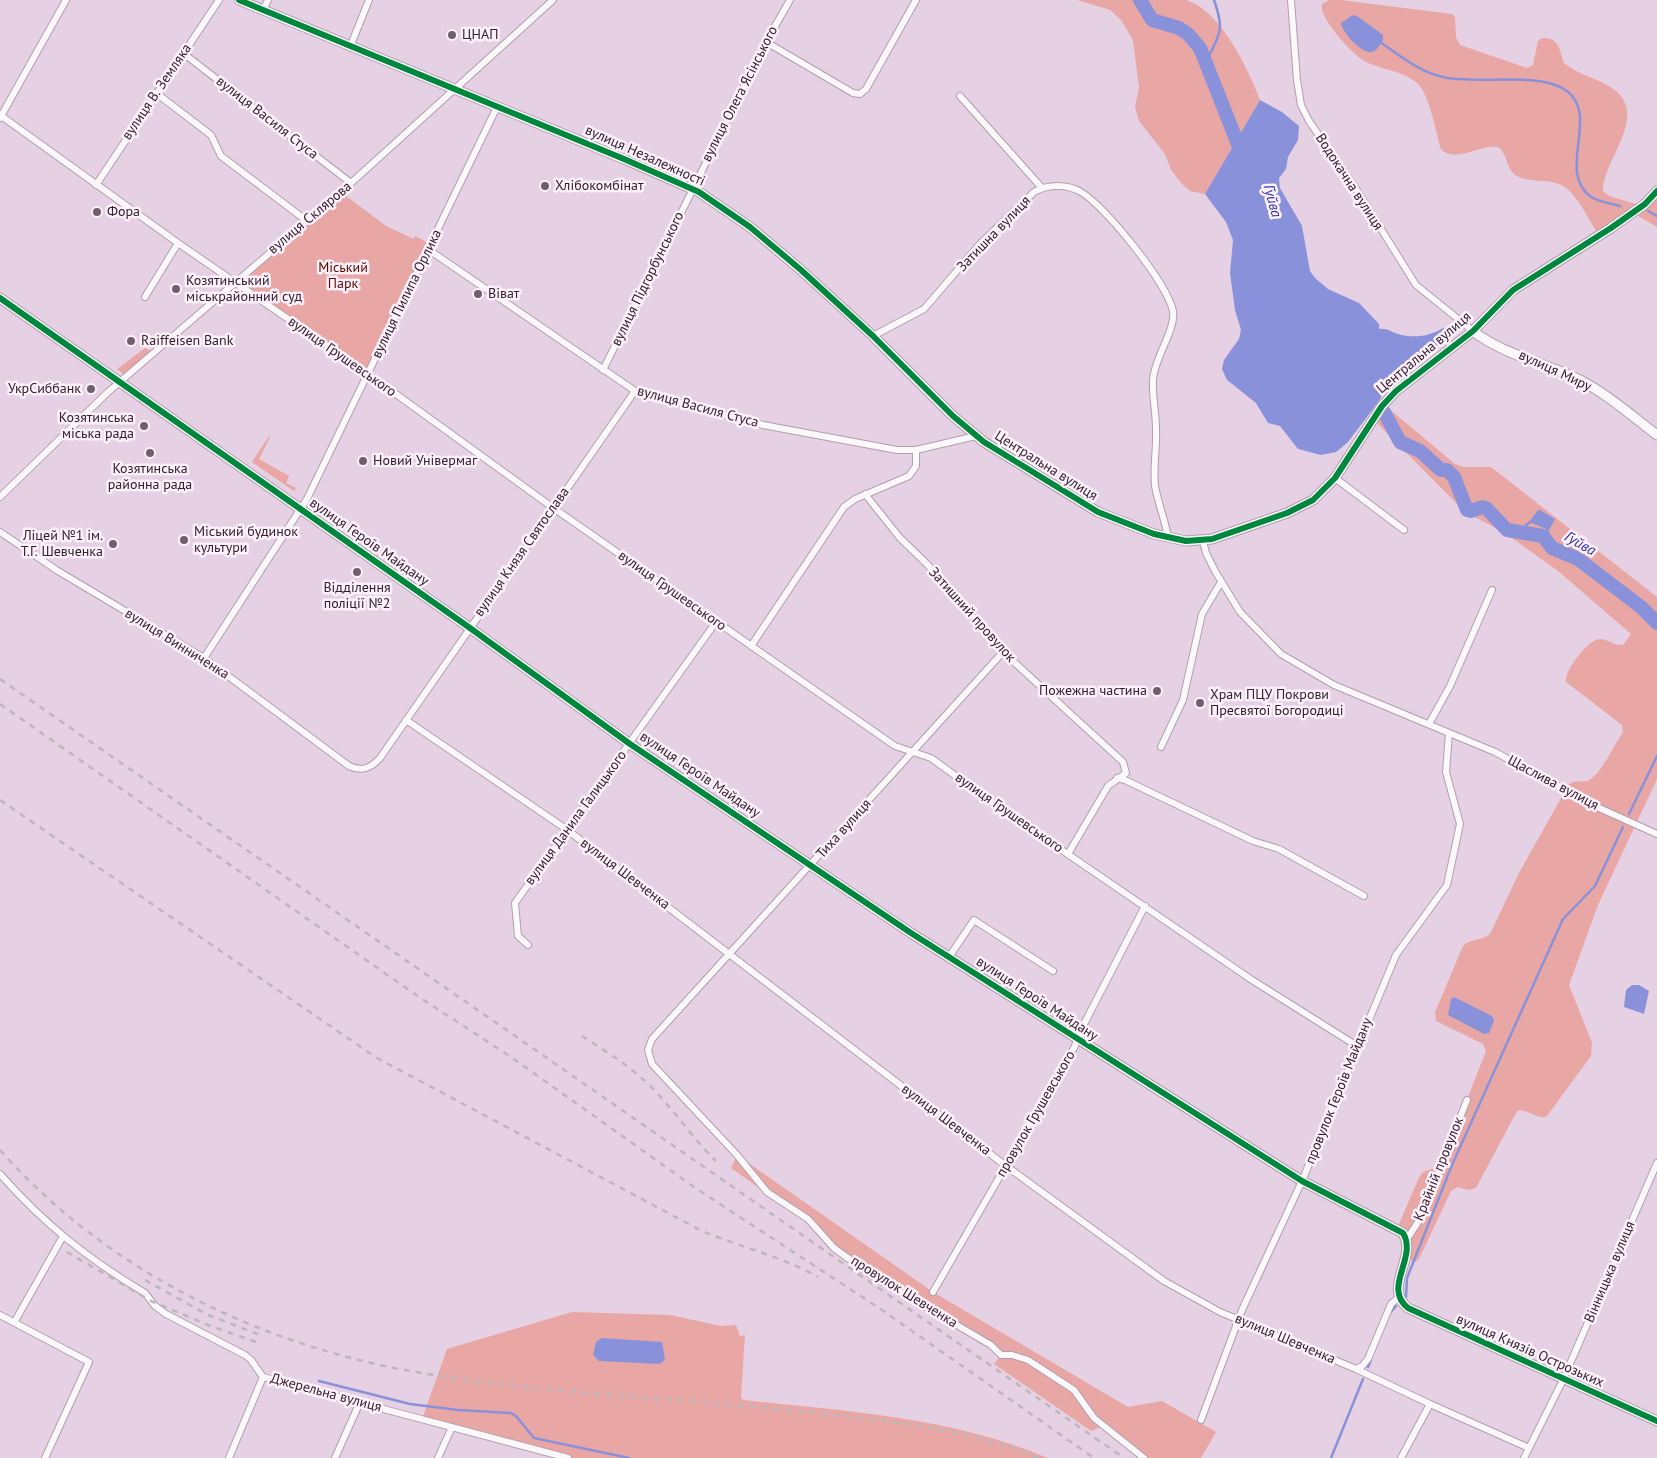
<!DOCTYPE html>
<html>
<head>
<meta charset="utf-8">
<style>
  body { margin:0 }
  canvas { display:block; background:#e6d0e3 }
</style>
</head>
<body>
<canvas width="1657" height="1458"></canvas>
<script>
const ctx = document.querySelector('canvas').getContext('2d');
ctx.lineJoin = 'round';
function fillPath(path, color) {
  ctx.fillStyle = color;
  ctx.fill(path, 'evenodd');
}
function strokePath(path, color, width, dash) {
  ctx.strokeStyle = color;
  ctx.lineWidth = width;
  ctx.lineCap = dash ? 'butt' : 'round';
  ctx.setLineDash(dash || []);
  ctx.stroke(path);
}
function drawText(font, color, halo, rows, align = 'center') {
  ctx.font = font + ' "PT Sans",sans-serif';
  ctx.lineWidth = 5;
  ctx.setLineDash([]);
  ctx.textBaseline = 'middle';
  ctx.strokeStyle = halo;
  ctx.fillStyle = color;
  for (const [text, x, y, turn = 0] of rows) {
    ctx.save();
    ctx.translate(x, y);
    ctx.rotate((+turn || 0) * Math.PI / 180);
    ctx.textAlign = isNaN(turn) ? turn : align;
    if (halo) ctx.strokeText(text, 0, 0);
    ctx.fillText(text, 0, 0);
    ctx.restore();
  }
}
fillPath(new Path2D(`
  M 1077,0 L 1186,0 C 1220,10 1248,68 1260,100 L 1205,194 L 1190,191 L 1182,184 L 1171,170 L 1165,154 L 1139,121 L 1135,107 L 1139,88 L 1133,40 L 1121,20 L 1110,10 Z
  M 1341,0 L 1452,14 L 1455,17 L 1456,37 L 1460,45 L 1527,68 L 1533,65 L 1538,41 L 1542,38 C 1559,37 1559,49 1564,63 C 1578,75 1597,78 1612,88 C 1651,115 1603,159 1603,191 L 1609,196 L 1642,206 L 1657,191 L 1657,227 L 1633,213 L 1599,236 C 1590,222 1575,189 1559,184 C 1547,179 1525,183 1514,174 C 1506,167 1507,153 1498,147 C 1480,144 1455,164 1441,149 C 1436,132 1430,99 1420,86 C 1407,71 1381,70 1364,61 C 1352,54 1318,17 1322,4 L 1329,0 Z
  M 341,192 L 386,226 L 414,239 L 415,236 L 425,241 L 429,250 L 368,374 L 234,282 Z
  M 145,348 L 154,353 L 127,377 L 117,369 Z
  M 1387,407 L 1455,464 L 1464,467 L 1491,467 L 1657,597 L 1657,779 L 1598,905 L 1569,985 L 1592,1043 L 1591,1056 L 1547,1116 C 1537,1121 1528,1108 1517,1111 L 1476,1188 L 1469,1190 L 1457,1187 L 1451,1191 L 1419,1259 L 1415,1262 L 1405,1258 L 1408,1246 L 1397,1229 L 1419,1177 L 1423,1172 L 1441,1166 L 1486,1051 L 1483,1044 L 1436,1021 L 1435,1012 L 1463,946 C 1470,938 1482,941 1490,934 L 1520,871 L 1569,784 C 1576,779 1585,784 1591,779 C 1602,771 1615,744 1623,732 L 1622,725 L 1566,682 C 1563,672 1590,637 1600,639 C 1608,639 1614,646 1623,645 L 1631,634 L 1558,571 L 1505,533 L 1465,512 L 1377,423 Z
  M 269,436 L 270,437 L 259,459 L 289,476 L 286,483 L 296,488 L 294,491 L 252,462 Z
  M 737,1155 L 933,1292 L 1128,1407 L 1162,1401 L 1216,1432 L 1201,1458 L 1144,1458 L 1103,1426 L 1091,1431 L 994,1364 L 1001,1355 L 902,1294 L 834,1248 L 817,1229 L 731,1168 Z
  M 572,1312 L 670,1315 L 721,1326 L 736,1325 L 740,1336 L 745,1335 L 741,1397 L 743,1400 C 846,1411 951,1417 1048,1458 L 568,1458 L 422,1419 L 447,1349 Z`), '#e8a7a4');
fillPath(new Path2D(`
  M 1353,15 L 1357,16 L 1383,35 L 1383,40 C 1380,44 1377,51 1372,52 C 1361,54 1342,32 1341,23 Z
  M 1260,100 L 1282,112 L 1299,126 L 1298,140 L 1288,157 L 1286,169 L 1279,178 L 1280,188 L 1302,226 L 1310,271 L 1315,278 L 1328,289 L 1359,303 L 1379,324 L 1379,329 C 1389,328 1392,333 1401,335 C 1417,338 1430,336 1443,328 L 1450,331 L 1449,336 L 1385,389 L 1379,401 L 1348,442 L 1336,452 L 1321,455 L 1298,449 L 1280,426 L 1268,423 L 1256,403 L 1227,380 L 1222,369 L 1224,360 L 1239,339 L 1241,330 L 1235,310 L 1230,273 L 1233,240 L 1226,222 L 1205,194 Z
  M 1538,510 L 1540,510 L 1555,519 L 1549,530 L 1529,522 Z
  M 1632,985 L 1639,985 L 1649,991 L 1644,1014 L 1624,1007 L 1626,990 Z
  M 1454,997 L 1492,1016 L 1494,1021 L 1489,1033 L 1484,1034 L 1448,1015 L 1451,999 Z
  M 602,1338 L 662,1342 L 665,1359 L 660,1364 L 599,1361 L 593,1355 L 596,1342 Z`), '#8991db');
strokePath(new Path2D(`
  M 1380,42 C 1399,55 1419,72 1443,77 C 1476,85 1540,71 1567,91 C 1600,116 1556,172 1591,197 C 1600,202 1611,204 1620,206
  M 1206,62 C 1220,33 1225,31 1214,0
  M 1648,211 L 1657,216
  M 1525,532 L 1524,527 L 1531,521
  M 1546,539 L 1548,528
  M 1629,814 L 1657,756
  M 1406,1297 L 1407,1278 L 1452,1165 L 1563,919 L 1595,886 L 1623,827
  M 1390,1313 L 1396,1306
  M 1368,1367 L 1371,1360
  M 319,1381 L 410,1404 L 458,1410 L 511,1413 L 516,1416 L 534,1438 L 629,1458
  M 1331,1458 L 1363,1379`), '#8991db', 2.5);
strokePath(new Path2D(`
  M 1140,0 L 1152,20 L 1179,28 L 1188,34 L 1200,48 L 1243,157
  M 1384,412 L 1400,442 L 1420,451 L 1441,470 L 1447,470 L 1454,477 L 1467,510 L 1471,511 L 1482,507 L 1486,508 L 1507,530 L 1543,536 L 1552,548 L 1578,559 L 1641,607 L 1657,623`), '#8991db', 14);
const minor = new Path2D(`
  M 1291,0 L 1297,80 L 1301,105 L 1309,121 L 1356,189 L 1416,285 L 1473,331
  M 263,10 L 268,0
  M 766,42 L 853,93 L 860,94 L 866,89 L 916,0
  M 350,47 L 369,0
  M 183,53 L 351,183
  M 156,93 L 211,135 L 221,156 L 307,221
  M 960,96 L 1042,188
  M 0,115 L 178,243 L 378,381 L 552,507 L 895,746 L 931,758 L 990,801 L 1252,980 L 1357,1046
  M 0,118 L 66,0
  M 96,185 L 219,0
  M 429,250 L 635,391 L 763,425 L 897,450 L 916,450 L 976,436
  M 145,297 L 178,243
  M 873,336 L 924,309 L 980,244 L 1034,192 C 1048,184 1067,184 1081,192 C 1106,207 1167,283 1173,311 C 1176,330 1154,358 1153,380 C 1152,396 1156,412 1156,429 C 1157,447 1153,467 1155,486 C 1158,503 1165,520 1168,537
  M 603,370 L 766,42 L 790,0
  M 1335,478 L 1404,530
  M 865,494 L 900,538 L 927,564 L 1003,652 L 1123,762 L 1126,773 L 1108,786 L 1068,854
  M 0,497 L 107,393 L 351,183 L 553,0
  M 0,532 L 58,571 L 204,658 L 349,766 C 362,772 371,768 380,758 L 635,391
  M 1203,541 L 1206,553 L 1215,571 L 1240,612 L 1281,654 L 1334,685 L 1495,752 L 1597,807 L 1657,834
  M 751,646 L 844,507 L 855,499 L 909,476 L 916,466 L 916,450
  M 1003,652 L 652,1039 L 648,1050 L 652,1064 L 737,1155 L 767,1192 L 808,1219 L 834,1248 L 871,1275 L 991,1345 L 1001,1355 L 1012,1355 L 1028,1360 L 1074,1390 L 1094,1418 L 1144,1458
  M 204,658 L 307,499 L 497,107
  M 406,720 L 566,829 L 1006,1166 L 1164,1281 L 1220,1312 L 1356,1369 L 1430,1404 L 1529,1448
  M 1429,724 L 1450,686 L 1492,590
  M 1161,747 L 1183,700 L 1202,614 L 1221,582
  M 1117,778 L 1125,780 L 1253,841 L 1279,849 L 1364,896
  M 528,945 L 518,936 L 515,903 L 716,622
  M 949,957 L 974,920 L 1053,971
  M 0,1174 C 44,1224 88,1259 145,1293 L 155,1306 L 166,1314 L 245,1355 L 251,1360 L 263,1377 L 568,1458
  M 1407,1239 L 1420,1219 L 1467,1100
  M 933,1292 L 1074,1048 L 1083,1026 L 1145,906
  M 0,1315 L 89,1362 L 45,1458
  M 15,1321 L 62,1238
  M 1356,1369 L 1362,1366 L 1368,1359 L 1391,1304 L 1399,1297
  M 1201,1420 L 1242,1310 L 1302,1181 L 1396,955 L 1447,885 L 1460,824 L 1446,772 L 1449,733
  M 229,1458 L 263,1377
  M 335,1458 L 360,1402
  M 438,1458 L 452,1427
  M 1401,1458 L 1430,1404
  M 1524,1458 L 1563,1380 L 1657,1163`);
const tertiary = new Path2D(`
  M 239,0 L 624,159 L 699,192 L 750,227 L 801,270 L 873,336 L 953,416 L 984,442 L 1098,512 L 1154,534 L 1186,541 L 1212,539 L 1287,513 L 1313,500 L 1335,478 L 1382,406 L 1396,391 L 1473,331 L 1513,290 L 1611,228 L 1645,204 L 1657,191
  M 0,298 L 470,628 L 630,744 L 911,933 L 1302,1181 L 1403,1233 C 1418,1258 1382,1287 1408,1308 L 1657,1421
  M 1473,331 C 1502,354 1544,363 1578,379 C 1606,393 1632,416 1657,435`);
strokePath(minor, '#b19fae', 8);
strokePath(tertiary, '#b19fae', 11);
strokePath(minor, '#fbf8fb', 6);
strokePath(tertiary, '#fbf8fb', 9);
strokePath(new Path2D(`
  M 0,679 L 1124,1458
  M 0,704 L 419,997 L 511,1057 L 694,1187 L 882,1310 L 1094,1458
  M 0,800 L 377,1058 L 700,1230 C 739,1247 781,1256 818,1277
  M 582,1036 C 608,1053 635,1069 656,1092 C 677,1114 694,1140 716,1161
  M 0,1150 C 106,1270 259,1345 416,1372 C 538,1393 664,1397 787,1410 C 872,1419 959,1426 1039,1458
  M 67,1252 L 151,1301 L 208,1325 L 256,1342
  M 145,1280 L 208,1315 L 260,1335`), '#bdb7bc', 2.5, [6, 6]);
strokePath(new Path2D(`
  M 239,0 L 624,159 L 699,192 L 750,227 L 801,270 L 873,336 L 953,416 L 984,442 L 1098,512 L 1154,534 L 1186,541 L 1212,539 L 1287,513 L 1313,500 L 1335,478 L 1382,406 L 1396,391 L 1473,331 L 1513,290 L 1611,228 L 1645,204 L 1657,191
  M 0,298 L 470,628 L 630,744 L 911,933 L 1302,1181 L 1403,1233 C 1418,1258 1382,1287 1408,1308 L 1657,1421`), '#00873e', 6);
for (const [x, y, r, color] of [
  [452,35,5,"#715f6e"],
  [545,186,5,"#715f6e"],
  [97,212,5,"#715f6e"],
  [176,289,5,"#715f6e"],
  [478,294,5,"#715f6e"],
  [131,341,5,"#715f6e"],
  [91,389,5,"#715f6e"],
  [144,426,5,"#715f6e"],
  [150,453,5,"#715f6e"],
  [363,461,5,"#715f6e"],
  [184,540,5,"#715f6e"],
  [113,544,5,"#715f6e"],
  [357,572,5,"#715f6e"],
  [1157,691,5,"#715f6e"],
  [1200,703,5,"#715f6e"]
]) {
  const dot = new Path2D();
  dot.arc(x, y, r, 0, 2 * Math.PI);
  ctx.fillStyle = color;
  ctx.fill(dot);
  strokePath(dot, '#fff1fc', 2);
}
drawText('14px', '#32222f', '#fff1fc', [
  ["ЦНАП",462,35],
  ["Хлібокомбінат",555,186],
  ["Фора",107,212],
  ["Козятинський",186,281],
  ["міськрайонний суд",186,297],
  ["Віват",488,294],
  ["Raiffeisen Bank",141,341],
  ["УкрСиббанк",81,389,"right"],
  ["Козятинська",134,418,"right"],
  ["міська рада",134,434,"right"],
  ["Новий Універмаг",373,461],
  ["Козятинська",150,469,"center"],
  ["районна рада",150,485,"center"],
  ["Міський будинок",194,532],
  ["культури",194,548],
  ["Ліцей №1 ім.",103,536,"right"],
  ["Т.Г. Шевченка",103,552,"right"],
  ["Відділення",357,588,"center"],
  ["поліції №2",357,604,"center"],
  ["Пожежна частина",1147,691,"right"],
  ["Храм ПЦУ Покрови",1210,695],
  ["Пресвятої Богородиці",1210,711]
], 'left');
drawText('14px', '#32222f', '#fff1fc', [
  ["вулиця В. Земляка",157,92,-56],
  ["вулиця Олега Ясінського",740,94,-63],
  ["вулиця Василя Стуса",267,118,38],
  ["вулиця Незалежності",645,156,24],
  ["Водокачна вулиця",1349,182,57],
  ["вулиця Склярова",310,218,-40],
  ["Затишна вулиця",994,234,-46],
  ["вулиця Підгорбунського",648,279,-64],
  ["вулиця Пилипа Орлика",407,294,-64],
  ["Центральна вулиця",1424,353,-40],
  ["вулиця Грушевського",342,357,35],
  ["вулиця Миру",1555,371,25],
  ["вулиця Василя Стуса",698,407,15],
  ["Центральна вулиця",1046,466,32],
  ["вулиця Героїв Майдану",369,542,35],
  ["вулиця Князя Святослава",522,552,-55],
  ["вулиця Грушевського",672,591,35],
  ["Затишний провулок",972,615,48],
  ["вулиця Винниченка",177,644,32],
  ["вулиця Героїв Майдану",700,775,34],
  ["Щаслива вулиця",1553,783,28],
  ["вулиця Грушевського",1009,813,35],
  ["вулиця Данила Галицького",576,818,-54],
  ["Тиха вулиця",844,829,-48],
  ["вулиця Шевченка",625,874,37],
  ["вулиця Героїв Майдану",1037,999,33],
  ["провулок Героїв Майдану",1339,1091,-68],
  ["провулок Грушевського",1036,1114,-60],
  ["вулиця Шевченка",946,1120,37],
  ["Крайній провулок",1439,1169,-68],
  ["Вінницька вулиця",1610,1272,-67],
  ["провулок Шевченка",904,1292,32],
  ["вулиця Шевченка",1285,1339,23],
  ["вулиця Князів Острозьких",1530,1351,24],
  ["Джерельна вулиця",326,1393,15]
]);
drawText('14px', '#560b01', '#fff1fc', [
  ["Міський",343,268],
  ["Парк",343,284]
]);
drawText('italic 15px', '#2f37aa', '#fff1fc', [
  ["Гуйва",1272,201,75],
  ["Гуйва",1580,544,30]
]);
</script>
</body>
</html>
